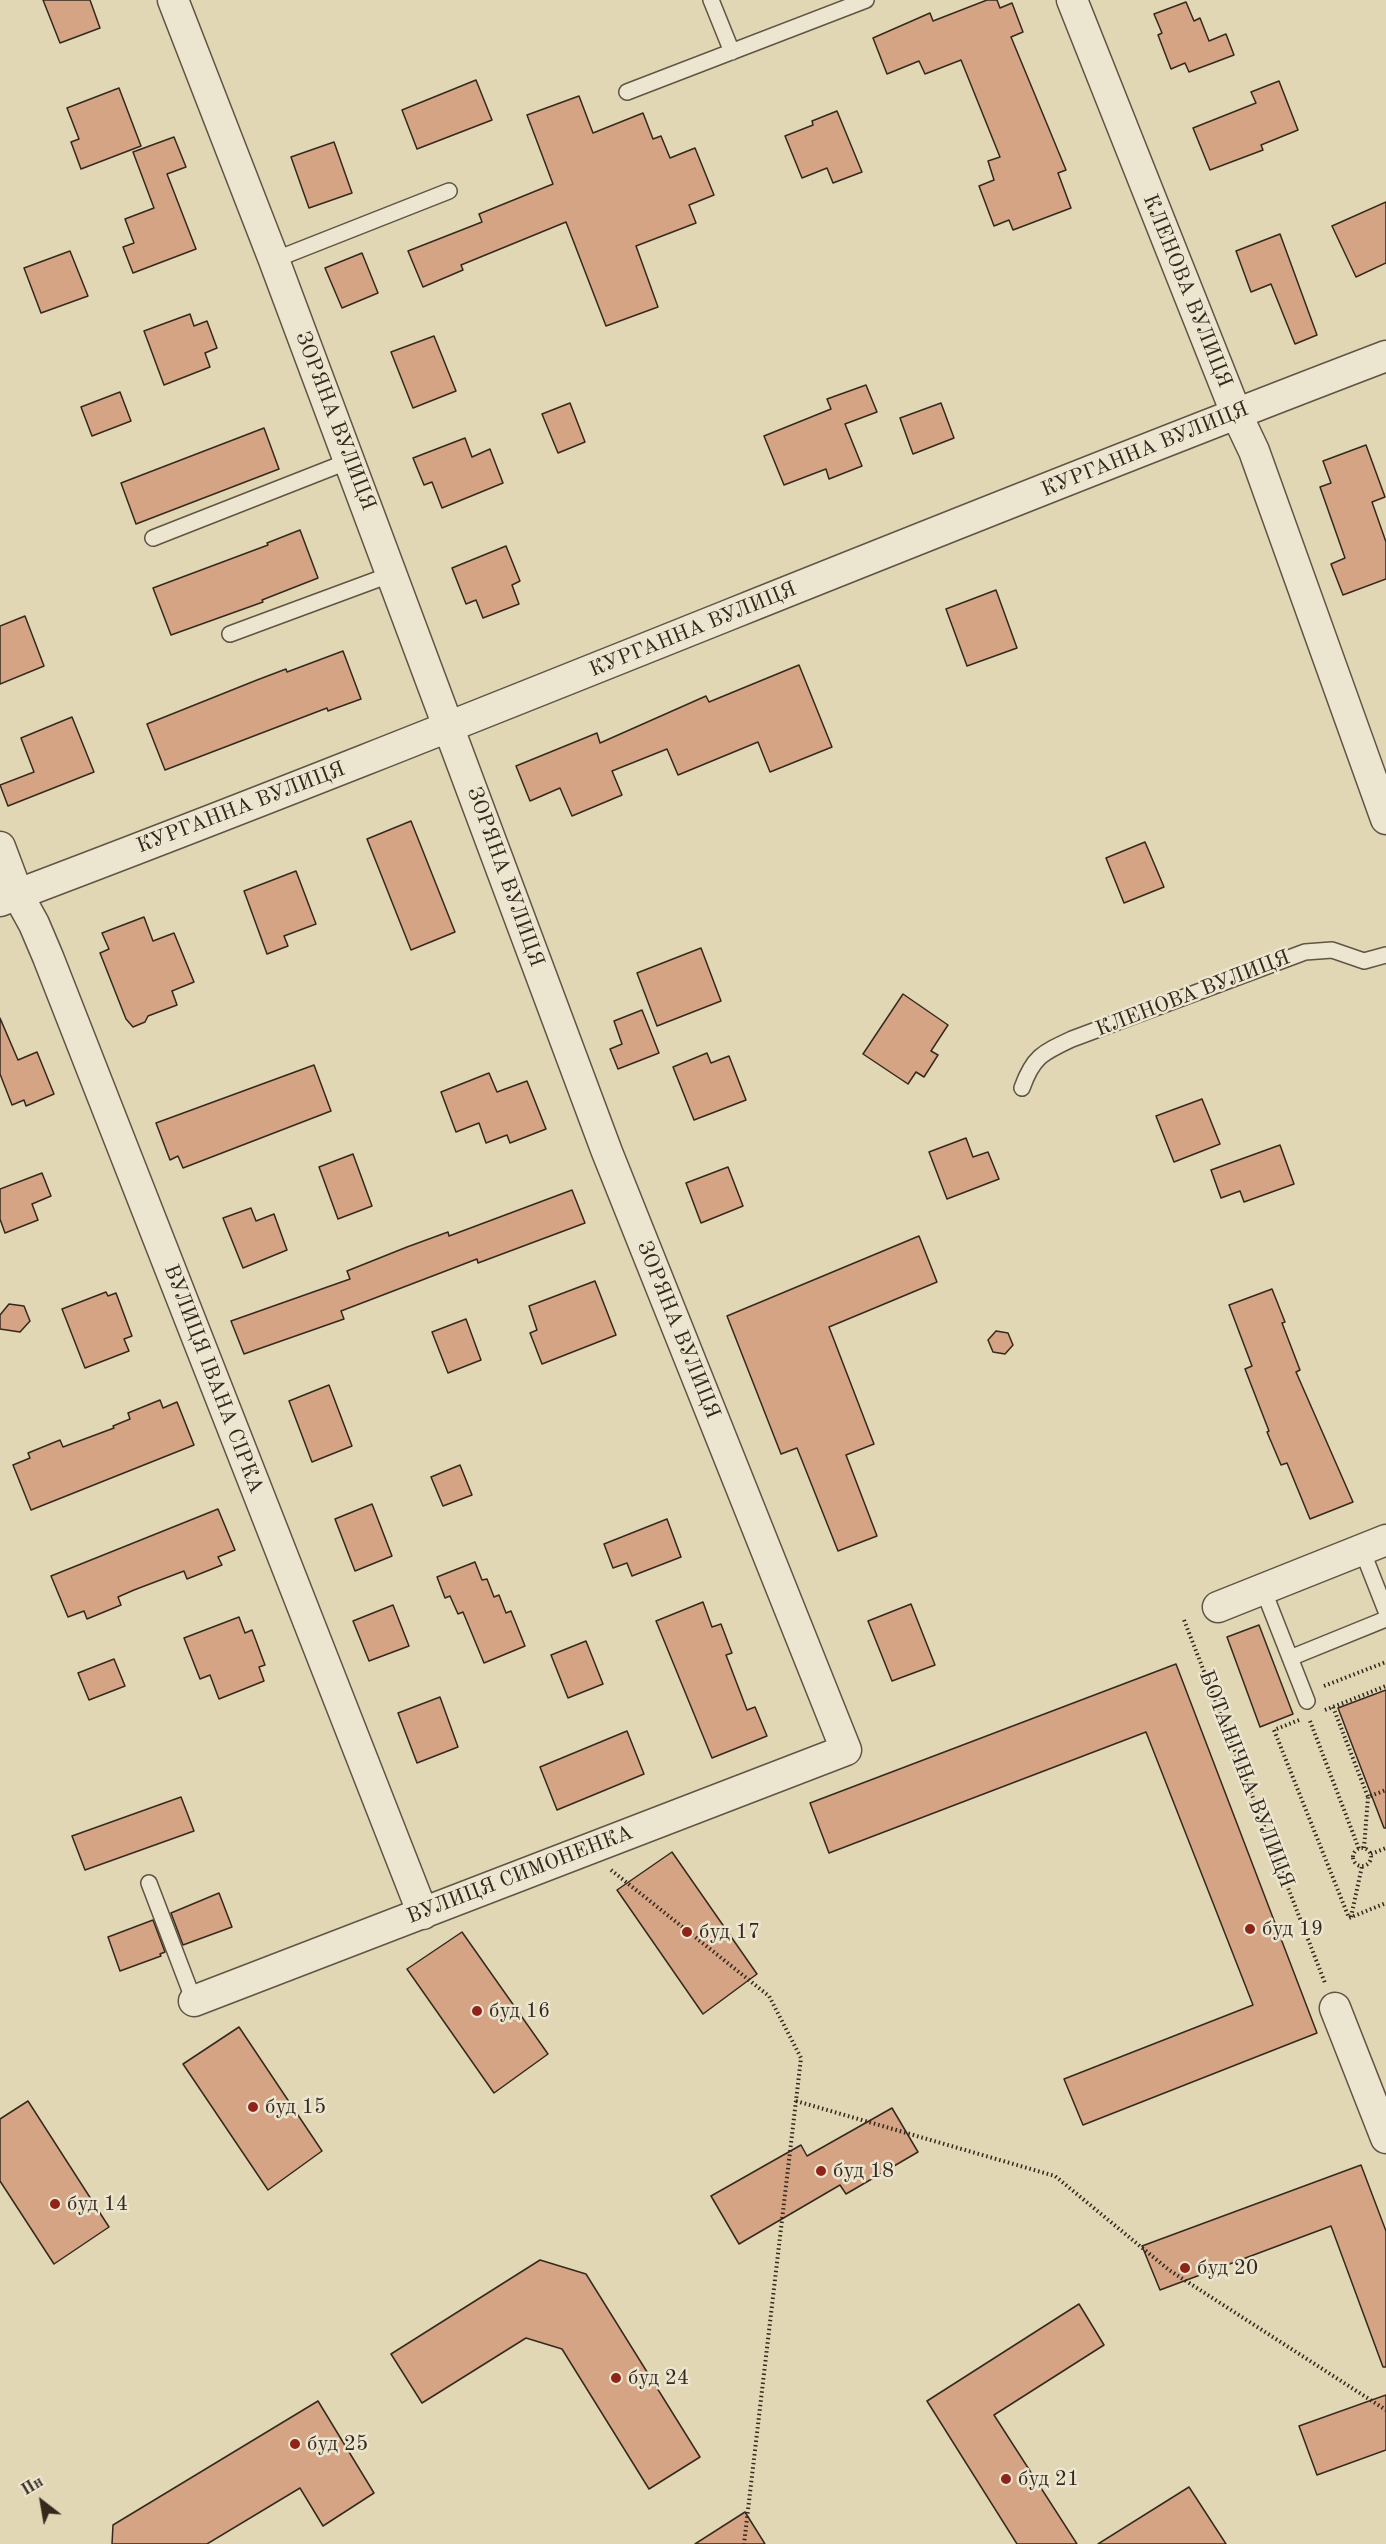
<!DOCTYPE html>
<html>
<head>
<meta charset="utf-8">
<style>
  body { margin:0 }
  #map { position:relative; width:1386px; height:2544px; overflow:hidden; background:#e1d7b5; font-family:"Old Standard TT",serif }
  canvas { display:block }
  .north { position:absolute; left:12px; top:2472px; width:60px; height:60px; -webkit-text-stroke:4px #ece5cf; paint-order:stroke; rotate:329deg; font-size:16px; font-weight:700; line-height:24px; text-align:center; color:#35291e }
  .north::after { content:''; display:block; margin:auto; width:21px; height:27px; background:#35291e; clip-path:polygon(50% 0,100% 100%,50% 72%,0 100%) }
</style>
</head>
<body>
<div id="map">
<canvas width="1386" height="2544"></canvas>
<div class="north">Пн</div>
</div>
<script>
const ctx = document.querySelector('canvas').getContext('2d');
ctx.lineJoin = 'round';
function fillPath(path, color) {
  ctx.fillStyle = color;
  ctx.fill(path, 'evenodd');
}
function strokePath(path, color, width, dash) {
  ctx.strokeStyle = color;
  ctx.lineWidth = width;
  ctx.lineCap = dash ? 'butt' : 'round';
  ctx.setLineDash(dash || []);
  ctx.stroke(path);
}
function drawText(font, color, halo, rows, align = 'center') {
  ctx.font = font + ' "Old Standard TT",serif';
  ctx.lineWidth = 5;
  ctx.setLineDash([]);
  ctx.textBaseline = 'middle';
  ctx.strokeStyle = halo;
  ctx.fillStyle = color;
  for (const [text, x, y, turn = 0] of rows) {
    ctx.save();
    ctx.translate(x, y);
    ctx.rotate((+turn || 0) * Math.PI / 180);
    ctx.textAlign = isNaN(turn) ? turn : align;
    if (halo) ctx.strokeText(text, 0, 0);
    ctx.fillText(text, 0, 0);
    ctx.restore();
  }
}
const building = new Path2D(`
  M 43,0 L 90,0 L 100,28 L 60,43 Z
  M 987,0 L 997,0 L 1000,8 L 1012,3 L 1023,32 L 1011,37 L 1066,170 L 1058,173 L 1071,208 L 1013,230 L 1009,220 L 994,226 L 979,186 L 994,180 L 988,161 L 1000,157 L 961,60 L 925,74 L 919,61 L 887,74 L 873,38 L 930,13 L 933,21 Z
  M 1186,2 L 1194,21 L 1200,18 L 1209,41 L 1226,34 L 1234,55 L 1189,72 L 1185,63 L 1171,69 L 1158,35 L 1162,33 L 1154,14 Z
  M 476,80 L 492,120 L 417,149 L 402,110 Z
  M 1279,81 L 1298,130 L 1261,145 L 1263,150 L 1210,170 L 1193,128 L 1256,103 L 1251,92 Z
  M 119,88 L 141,146 L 81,169 L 71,142 L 79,139 L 67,108 Z
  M 579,96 L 593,133 L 643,113 L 653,139 L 661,136 L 670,158 L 695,148 L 714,195 L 689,205 L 696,223 L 636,246 L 658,307 L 606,326 L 566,222 L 461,265 L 463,270 L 423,287 L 408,251 L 482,222 L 479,214 L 553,184 L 527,115 Z
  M 837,111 L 862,172 L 833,183 L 827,168 L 802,178 L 785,136 L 813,125 L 812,121 Z
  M 174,137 L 186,167 L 167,174 L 196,249 L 133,273 L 123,247 L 134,243 L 125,219 L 154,208 L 133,152 Z
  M 334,142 L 352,193 L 309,208 L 291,157 Z
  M 1386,202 L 1386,263 L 1356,277 L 1332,226 Z
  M 1280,234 L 1317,335 L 1295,344 L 1271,284 L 1251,292 L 1236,251 Z
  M 70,251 L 88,296 L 41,313 L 24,268 Z
  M 362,253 L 378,293 L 342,308 L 325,268 Z
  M 190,314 L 194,326 L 207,321 L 217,348 L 205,353 L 210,367 L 164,385 L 144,331 Z
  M 434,336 L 456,391 L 413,408 L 391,352 Z
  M 866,385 L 877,412 L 845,424 L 862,466 L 829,479 L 826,469 L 784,485 L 764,436 L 831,409 L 827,399 Z
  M 120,392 L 131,421 L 92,436 L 81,407 Z
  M 570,403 L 585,442 L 558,453 L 542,414 Z
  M 941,403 L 954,438 L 913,454 L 900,418 Z
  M 264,428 L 279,469 L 136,524 L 121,483 Z
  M 465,438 L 472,457 L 490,449 L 503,483 L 442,508 L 432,482 L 424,485 L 413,458 Z
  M 1366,445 L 1385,497 L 1372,502 L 1386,542 L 1386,579 L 1343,595 L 1331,564 L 1345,558 L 1320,487 L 1331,483 L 1323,461 Z
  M 300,530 L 318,578 L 262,600 L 263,602 L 171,635 L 153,588 L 268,545 L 267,543 Z
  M 506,546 L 520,581 L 512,585 L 519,604 L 483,618 L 476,600 L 466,604 L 452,568 Z
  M 996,590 L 1017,648 L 967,666 L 946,609 Z
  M 25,616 L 44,666 L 0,684 L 0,626 Z
  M 343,651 L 361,699 L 328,711 L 327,708 L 165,770 L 147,724 L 257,680 L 286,669 L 287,672 Z
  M 799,665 L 832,747 L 770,772 L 758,742 L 678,775 L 667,749 L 612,771 L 622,795 L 572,816 L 560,788 L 530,801 L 516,766 L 597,733 L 600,743 L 706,696 L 709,702 Z
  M 72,717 L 94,772 L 8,806 L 0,785 L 34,772 L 21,738 Z
  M 411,821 L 455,932 L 411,950 L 367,839 Z
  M 1145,842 L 1164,887 L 1124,903 L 1106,858 Z
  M 296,871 L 316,924 L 284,936 L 288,946 L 267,954 L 244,891 Z
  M 144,917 L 153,941 L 174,933 L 194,982 L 172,991 L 177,1005 L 148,1016 L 145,1022 L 133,1027 L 126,1019 L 100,953 L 109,949 L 102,933 Z
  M 701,948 L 721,1001 L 657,1026 L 637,973 Z
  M 903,994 L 948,1025 L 931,1051 L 938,1055 L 924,1077 L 916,1072 L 908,1084 L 863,1054 Z
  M 642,1010 L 659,1053 L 618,1069 L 610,1049 L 622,1044 L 614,1021 Z
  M 0,1018 L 18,1060 L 37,1052 L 54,1094 L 26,1106 L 24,1100 L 12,1105 L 0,1074 Z
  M 707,1053 L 711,1063 L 729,1056 L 746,1100 L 694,1120 L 673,1067 Z
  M 314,1065 L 331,1111 L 183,1168 L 178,1156 L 170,1160 L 156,1123 Z
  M 489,1073 L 497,1092 L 527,1081 L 546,1129 L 510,1143 L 507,1135 L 486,1143 L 479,1123 L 456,1132 L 441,1092 Z
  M 1202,1099 L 1220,1144 L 1174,1162 L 1156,1116 Z
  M 966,1138 L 973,1157 L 988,1152 L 999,1179 L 947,1199 L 929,1152 Z
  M 1280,1145 L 1294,1184 L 1244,1202 L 1240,1191 L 1221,1198 L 1211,1170 Z
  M 353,1154 L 372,1206 L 338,1219 L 319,1167 Z
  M 728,1167 L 743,1206 L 701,1223 L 686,1183 Z
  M 42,1173 L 51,1196 L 32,1204 L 38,1220 L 5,1233 L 0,1219 L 0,1189 Z
  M 572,1190 L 585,1223 L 478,1263 L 477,1259 L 341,1311 L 344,1319 L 244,1354 L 231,1321 L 350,1279 L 347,1271 L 407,1247 L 448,1232 L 449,1236 Z
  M 251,1208 L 256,1221 L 274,1214 L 287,1250 L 243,1268 L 223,1218 Z
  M 919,1236 L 937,1282 L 829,1327 L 874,1444 L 846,1455 L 877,1536 L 838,1551 L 797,1448 L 781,1454 L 727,1316 Z
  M 595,1281 L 616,1335 L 542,1364 L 530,1333 L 537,1330 L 529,1306 Z
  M 1272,1289 L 1285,1322 L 1282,1323 L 1300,1370 L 1296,1372 L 1353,1502 L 1310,1519 L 1287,1463 L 1281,1465 L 1267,1432 L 1269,1431 L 1245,1369 L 1252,1366 L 1229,1305 Z
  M 106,1292 L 108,1296 L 116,1293 L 132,1336 L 124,1339 L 129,1351 L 85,1368 L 62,1309 Z
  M 9,1304 L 24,1306 L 30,1321 L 20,1332 L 0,1329 L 0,1315 Z
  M 466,1319 L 481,1360 L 448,1373 L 432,1332 Z
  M 996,1331 L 1008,1333 L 1013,1345 L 1005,1354 L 993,1352 L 988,1340 Z
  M 329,1385 L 352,1446 L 312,1462 L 289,1401 Z
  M 160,1400 L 163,1408 L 177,1402 L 194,1445 L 31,1510 L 13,1465 L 30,1458 L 28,1453 L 60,1440 L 63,1447 L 114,1428 L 113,1426 L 130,1419 L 128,1413 Z
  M 460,1465 L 472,1495 L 443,1506 L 431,1477 Z
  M 372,1504 L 392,1556 L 355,1571 L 335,1519 Z
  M 218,1509 L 235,1550 L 218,1557 L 222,1565 L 187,1579 L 184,1571 L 134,1590 L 118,1597 L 121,1605 L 87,1619 L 84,1611 L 68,1617 L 51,1576 Z
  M 667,1519 L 681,1557 L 632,1576 L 627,1563 L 613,1568 L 604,1544 Z
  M 475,1562 L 482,1580 L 487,1579 L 494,1597 L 499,1595 L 506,1613 L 511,1611 L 525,1646 L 484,1663 L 463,1612 L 458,1614 L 450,1596 L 445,1598 L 437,1577 Z
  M 703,1602 L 712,1627 L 721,1624 L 732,1653 L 726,1655 L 747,1710 L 755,1707 L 767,1736 L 712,1758 L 656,1621 Z
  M 911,1604 L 935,1665 L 892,1681 L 868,1621 Z
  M 393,1605 L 409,1646 L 369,1661 L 353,1621 Z
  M 239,1617 L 245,1633 L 252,1630 L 265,1665 L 259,1667 L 264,1681 L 219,1699 L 210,1675 L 200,1679 L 184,1638 Z
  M 1259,1625 L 1293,1714 L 1260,1727 L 1227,1637 Z
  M 586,1641 L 603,1684 L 568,1698 L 551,1655 Z
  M 114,1659 L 125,1686 L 89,1700 L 78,1673 Z
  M 1176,1664 L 1317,2033 L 1083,2125 L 1064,2079 L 1253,2005 L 1146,1732 L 829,1853 L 810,1803 Z
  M 1386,1690 L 1386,1828 L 1384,1828 L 1338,1708 Z
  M 440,1697 L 458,1747 L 417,1763 L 398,1713 Z
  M 627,1731 L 644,1774 L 557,1810 L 540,1767 Z
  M 181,1797 L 194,1831 L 85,1870 L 72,1836 Z
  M 672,1852 L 757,1974 L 703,2014 L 617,1890 Z
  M 219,1893 L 232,1927 L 183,1945 L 171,1913 Z
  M 153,1920 L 165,1952 L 160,1954 L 161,1956 L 120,1971 L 108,1937 Z
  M 462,1932 L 548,2054 L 494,2093 L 407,1969 Z
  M 239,2027 L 322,2151 L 268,2190 L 183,2064 Z
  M 28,2101 L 109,2227 L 54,2264 L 0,2181 L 0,2119 Z
  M 892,2108 L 918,2152 L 846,2194 L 840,2185 L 739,2244 L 711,2196 L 801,2145 L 807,2156 Z
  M 1361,2165 L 1386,2231 L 1386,2367 L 1383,2367 L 1331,2226 L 1160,2290 L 1142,2246 Z
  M 540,2260 L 586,2274 L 700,2457 L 649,2489 L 562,2349 L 526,2338 L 422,2403 L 391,2354 Z
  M 1079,2304 L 1104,2345 L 994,2415 L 1077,2544 L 1017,2544 L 927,2401 Z
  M 1386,2395 L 1386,2450 L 1317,2475 L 1299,2426 Z
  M 318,2401 L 374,2493 L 323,2526 L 300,2488 L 207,2544 L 112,2544 L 113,2525 Z
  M 1189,2487 L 1226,2544 L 1098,2544 Z
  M 745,2512 L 765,2544 L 695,2544 Z`);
fillPath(building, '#d4a484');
strokePath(building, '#35291e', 1.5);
const service = new Path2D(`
  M 711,0 L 732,52
  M 627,92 L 866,0
  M 274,260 L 449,191
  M 153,538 L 349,461
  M 230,634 L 392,574
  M 1022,1088 C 1033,1057 1042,1053 1072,1039 L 1305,952 L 1332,950 L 1364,961 L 1386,955
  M 1362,1550 L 1386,1611
  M 1263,1589 L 1307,1701
  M 1290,1658 L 1386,1619
  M 149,1883 L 194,2001`);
const minor = new Path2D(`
  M 173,0 L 274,260 L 607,1152 L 846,1750 L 194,2001
  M 1072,0 L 1236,413 L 1254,451 L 1386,819
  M 0,847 L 18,895 L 34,924 L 48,957 L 423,1914
  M 0,901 C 464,726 922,533 1386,356
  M 1218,1607 L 1386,1540
  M 1335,2008 L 1386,2138`);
strokePath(service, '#605444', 18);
strokePath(minor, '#605444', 33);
strokePath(new Path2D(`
  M 1184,1620 L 1325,1983
  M 1324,1686 L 1386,1662
  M 1333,1707 L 1368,1797 L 1386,1790
  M 1325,1710 L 1386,1686
  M 1299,1720 L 1274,1730 L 1349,1918 L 1386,1903
  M 1310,1721 L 1359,1849
  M 1364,1848 L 1368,1797
  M1353 1857a9 9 0 1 1 18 0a9 9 0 1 1-18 0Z
  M 1371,1854 L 1386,1848
  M 611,1870 L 769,1996 L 801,2058 L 744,2544
  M 1351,1917 L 1362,1866
  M 796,2101 L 1055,2176 L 1169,2270 L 1386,2410`), '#35291e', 4, [1.5, 3]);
strokePath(service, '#ece5cf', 15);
strokePath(minor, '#ece5cf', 30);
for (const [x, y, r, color] of [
  [1250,1929,6,"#8f2418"],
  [687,1932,6,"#8f2418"],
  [477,2011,6,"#8f2418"],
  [253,2107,6,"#8f2418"],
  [821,2171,6,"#8f2418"],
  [55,2204,6,"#8f2418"],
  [1185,2268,6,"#8f2418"],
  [616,2378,6,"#8f2418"],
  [295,2444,6,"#8f2418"],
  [1006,2479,6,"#8f2418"]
]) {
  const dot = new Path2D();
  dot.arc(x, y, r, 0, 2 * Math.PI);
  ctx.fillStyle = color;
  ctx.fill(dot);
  strokePath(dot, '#ece5cf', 2);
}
drawText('21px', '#35291e', '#ece5cf', [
  ["КЛЕНОВА ВУЛИЦЯ",1187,291,68],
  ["ЗОРЯНА ВУЛИЦЯ",335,421,69],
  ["КУРГАННА ВУЛИЦЯ",1145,450,-22],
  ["КУРГАННА ВУЛИЦЯ",693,630,-22],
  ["КУРГАННА ВУЛИЦЯ",241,808,-21],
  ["ЗОРЯНА ВУЛИЦЯ",505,877,70],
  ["КЛЕНОВА ВУЛИЦЯ",1193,994,-21],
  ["ЗОРЯНА ВУЛИЦЯ",678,1330,68],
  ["ВУЛИЦЯ ІВАНА СІРКА",213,1379,69],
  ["БОТАНІЧНА ВУЛИЦЯ",1246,1779,69],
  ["ВУЛИЦЯ СИМОНЕНКА",520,1875,-21]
]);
drawText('21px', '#35291e', '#ece5cf', [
  ["буд 19",1262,1929],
  ["буд 17",699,1932],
  ["буд 16",489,2011],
  ["буд 15",265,2107],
  ["буд 18",833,2171],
  ["буд 14",67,2204],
  ["буд 20",1197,2268],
  ["буд 24",628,2378],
  ["буд 25",307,2444],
  ["буд 21",1018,2479]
], 'left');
</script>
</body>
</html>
